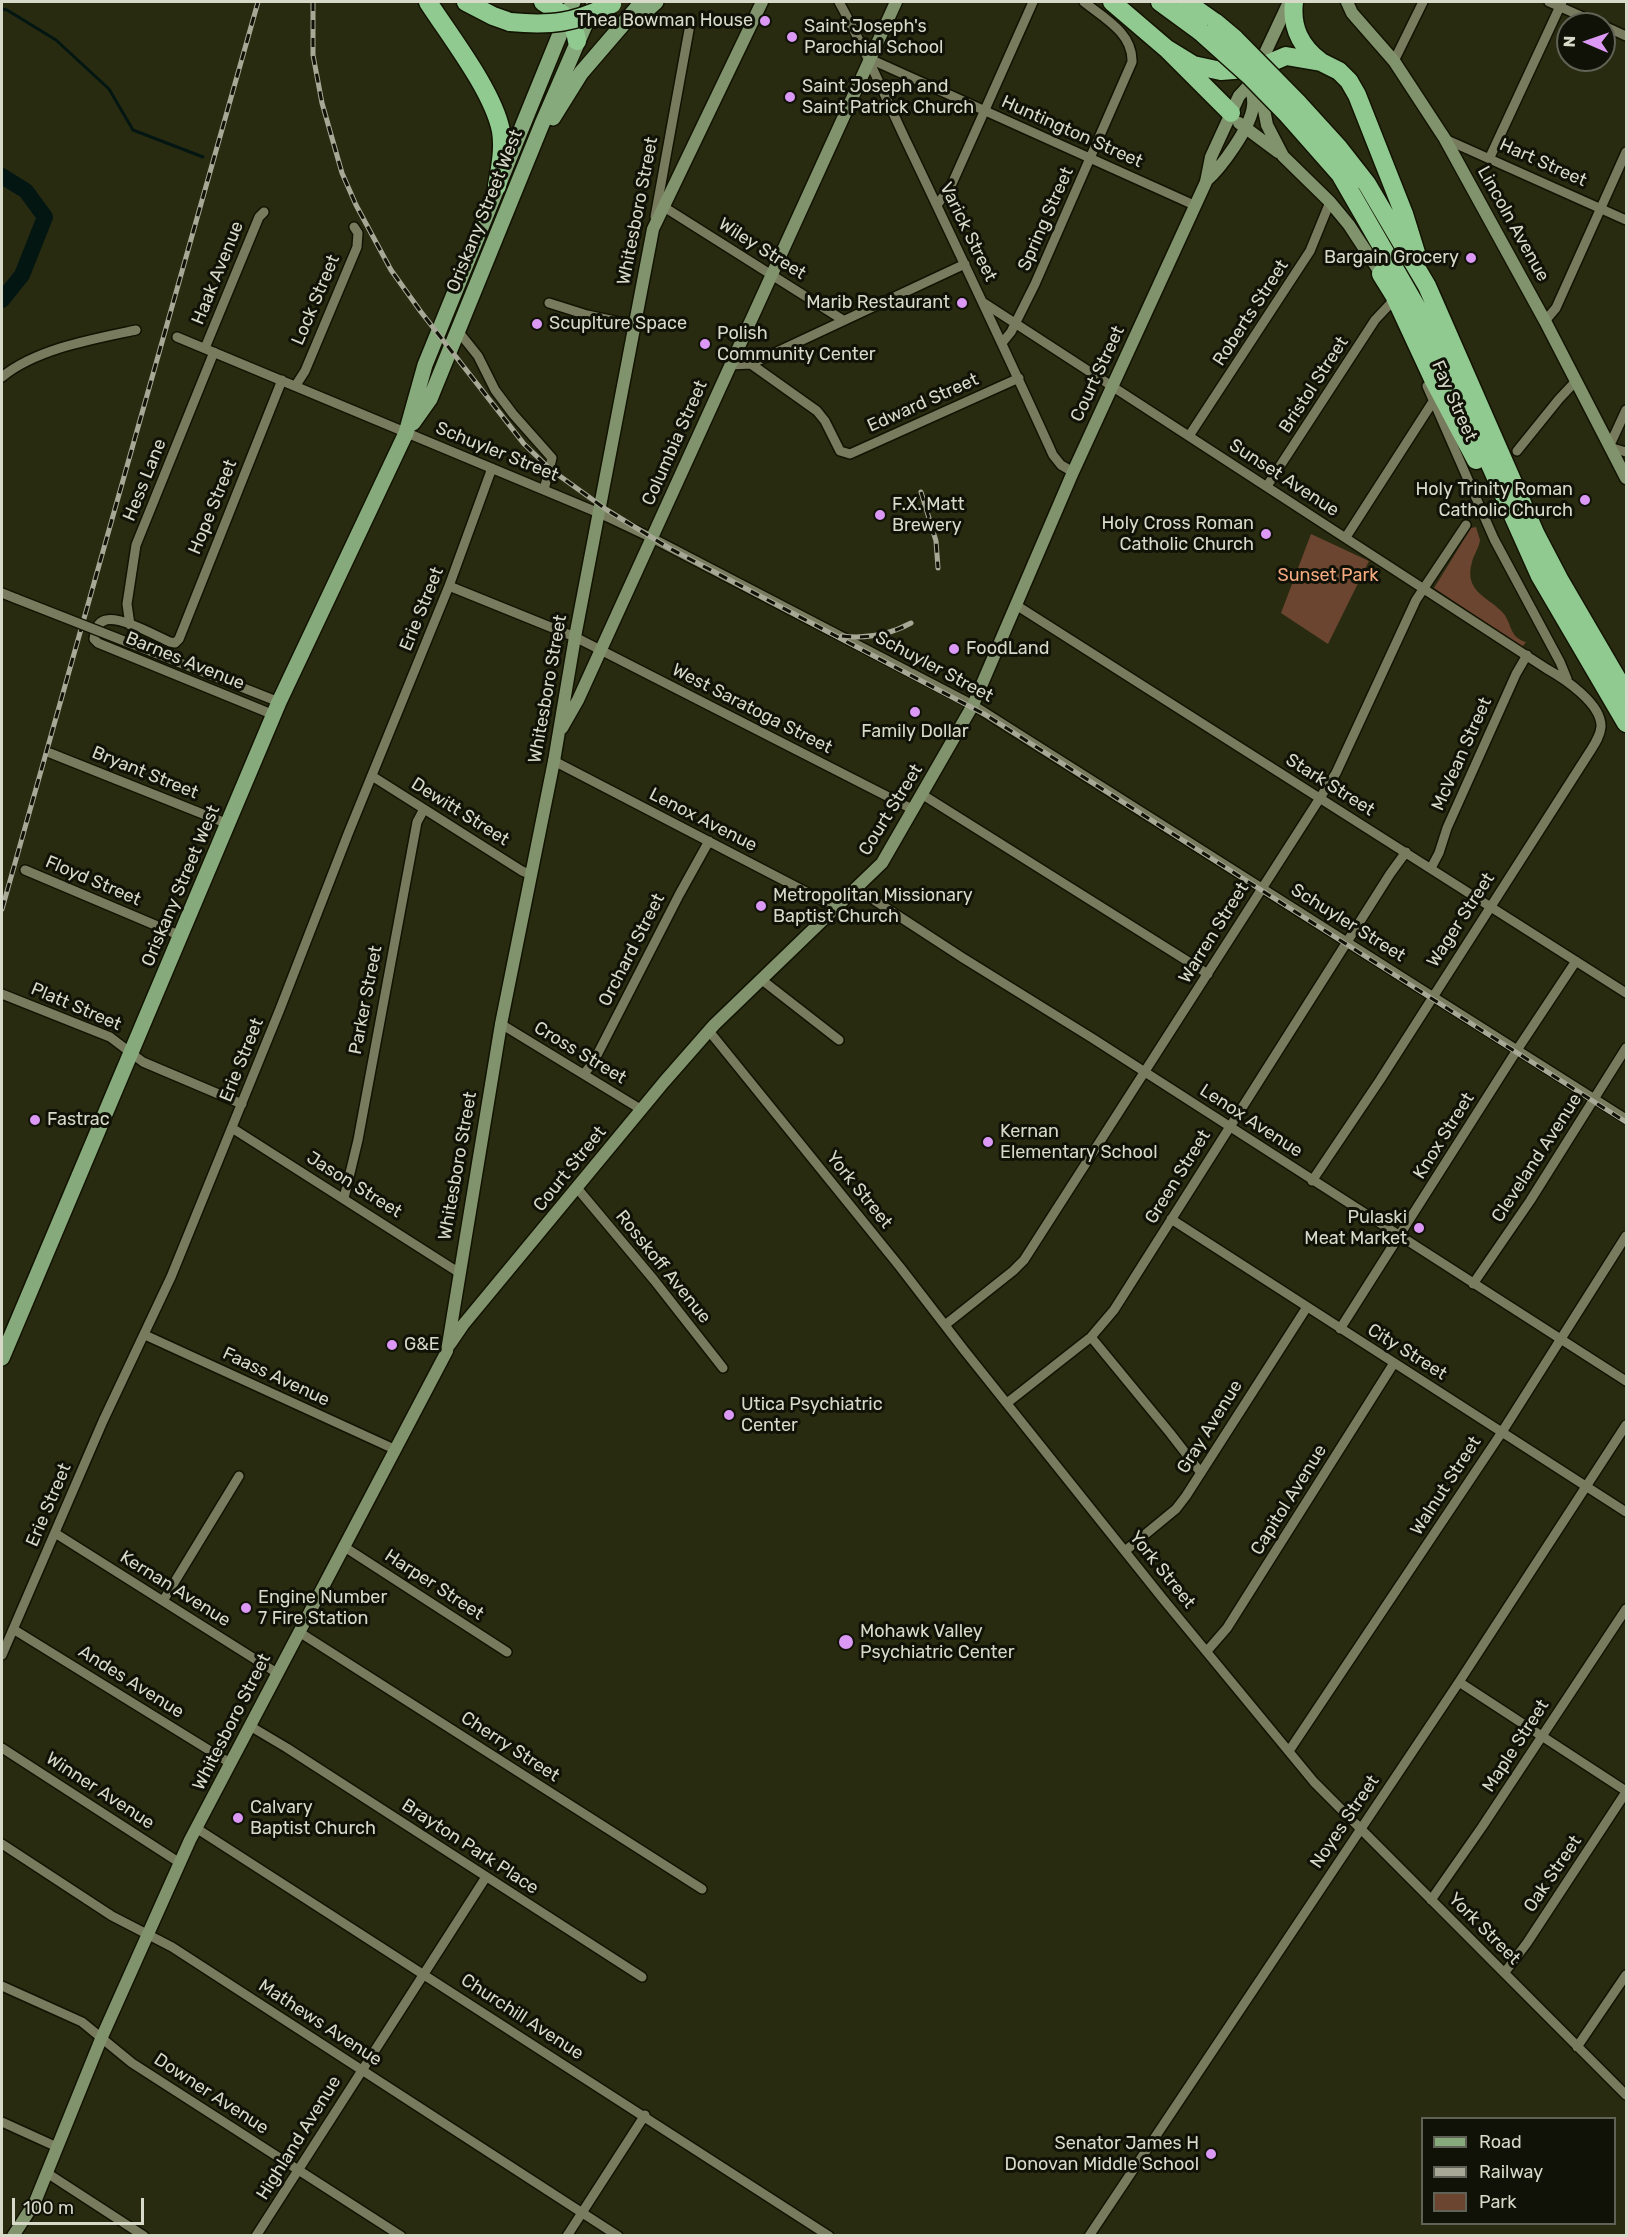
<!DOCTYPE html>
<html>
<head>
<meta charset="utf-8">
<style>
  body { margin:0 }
  #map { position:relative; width:1628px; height:2237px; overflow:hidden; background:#292b11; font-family:Rubik,sans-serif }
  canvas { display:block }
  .frame { position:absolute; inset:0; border:3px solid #d7d9c9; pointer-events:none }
  .legend { position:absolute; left:1421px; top:2117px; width:195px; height:108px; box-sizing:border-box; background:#111207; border:2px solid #606255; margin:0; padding:8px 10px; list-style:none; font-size:18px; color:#d7d9c9 }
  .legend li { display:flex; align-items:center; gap:12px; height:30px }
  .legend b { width:30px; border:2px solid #606255 }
  .north { position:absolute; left:1556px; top:12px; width:60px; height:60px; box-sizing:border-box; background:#111207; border:2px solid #606255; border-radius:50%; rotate:272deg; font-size:16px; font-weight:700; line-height:24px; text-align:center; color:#d7d9c9 }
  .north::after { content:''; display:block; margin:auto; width:21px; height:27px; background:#db99f5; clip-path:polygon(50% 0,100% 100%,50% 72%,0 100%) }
  .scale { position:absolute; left:12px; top:2198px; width:132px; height:27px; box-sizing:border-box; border:3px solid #d7d9c9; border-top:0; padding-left:8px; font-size:18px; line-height:21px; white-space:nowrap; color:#d7d9c9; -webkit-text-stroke:4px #111207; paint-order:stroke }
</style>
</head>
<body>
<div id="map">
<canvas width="1628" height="2237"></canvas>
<div class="frame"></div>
<ul class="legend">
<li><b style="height:8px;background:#87aa7c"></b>Road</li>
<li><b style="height:8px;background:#a7a996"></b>Railway</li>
<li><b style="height:16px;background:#6b4530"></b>Park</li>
</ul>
<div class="north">N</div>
<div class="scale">100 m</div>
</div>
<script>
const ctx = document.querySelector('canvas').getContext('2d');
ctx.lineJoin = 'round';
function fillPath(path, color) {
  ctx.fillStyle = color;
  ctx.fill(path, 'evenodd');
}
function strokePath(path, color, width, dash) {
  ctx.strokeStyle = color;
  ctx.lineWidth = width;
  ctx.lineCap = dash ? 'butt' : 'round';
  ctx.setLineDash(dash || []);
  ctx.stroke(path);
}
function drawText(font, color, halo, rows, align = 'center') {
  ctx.font = font + ' Rubik,sans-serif';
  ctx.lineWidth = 6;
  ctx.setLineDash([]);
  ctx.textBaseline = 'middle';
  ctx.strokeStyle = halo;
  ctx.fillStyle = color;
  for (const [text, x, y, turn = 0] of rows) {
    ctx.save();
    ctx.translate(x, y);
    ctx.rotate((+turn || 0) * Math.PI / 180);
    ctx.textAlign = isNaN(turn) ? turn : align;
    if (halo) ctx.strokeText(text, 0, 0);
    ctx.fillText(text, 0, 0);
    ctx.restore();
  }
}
fillPath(new Path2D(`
  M 1476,527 L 1480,540 C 1479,548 1474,554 1472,562 C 1463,593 1490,597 1504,614 C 1512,625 1510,638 1526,642 L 1522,647 L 1434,588 L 1471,528 Z
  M 1311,534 L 1369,561 L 1328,644 L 1281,613 Z`), '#6b4530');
strokePath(new Path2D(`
  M 2,9 L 7,10 L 56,40 L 109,89 L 133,130 L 203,157`), '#031612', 3);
strokePath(new Path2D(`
  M 2,176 L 26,191 L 45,217 L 22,275 L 2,300`), '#031612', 16);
const street = new Path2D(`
  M 839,2 C 865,48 885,97 908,145 C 957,248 1006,351 1053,455 L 1061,465 L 1073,472
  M 1549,2 L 1599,24
  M 1604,26 L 1626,36
  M 870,59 L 1194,205
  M 1394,61 L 1423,2
  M 1445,139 L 1626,220
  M 1490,157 L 1562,2
  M 937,205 L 951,186 L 1033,2
  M 664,207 L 843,320
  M 655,217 L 691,19
  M 549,303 L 587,315 L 634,325
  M 984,303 L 1547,669 C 1565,679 1602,704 1601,727 C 1600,737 1594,745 1589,753 L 1380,1080 L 1312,1181
  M 1545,321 L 1556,308 L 1626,152
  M 458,331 L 478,356 L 495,390 L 513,414 L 552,458 L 544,490
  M 177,337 L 599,513 L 652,538 L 973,705 L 1626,1119
  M 1002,343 L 1011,332 L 1035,284 L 1132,62 C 1133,33 1104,18 1084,2
  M 205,348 L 259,217 L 264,212
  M 751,364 L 817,411 L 825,421 L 840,451 L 850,454 L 1019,378
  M 730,365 L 751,364 L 965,264
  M 2,377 C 36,349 93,339 136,330
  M 296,385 L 305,371 L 357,247 L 358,233 L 354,227
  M 1427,386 L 1494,539 L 1560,662 L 1567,679
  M 1626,410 L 1609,447 L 1626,452
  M 1189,436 L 1310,251 L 1330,202
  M 1517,451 L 1559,399 L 1575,382
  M 1267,486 L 1375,320 L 1391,303
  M 1346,537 L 1434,400
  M 449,586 L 575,637 L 914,810
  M 2,593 L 17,599
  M 1016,605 L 1626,993
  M 130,625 L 127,604 L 136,545 L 214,352
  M 165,657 L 279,702
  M 274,715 L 98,643 L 94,639 C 95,631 97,622 106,620 C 121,616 156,636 170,642 L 175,643 L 179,639 L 282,380
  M 50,753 L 228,824
  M 554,761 L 837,908
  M 372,776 L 522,871 L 532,875
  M 923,795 L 1208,974
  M 1431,868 L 1439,853 L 1447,828 L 1516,674 L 1527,655
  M 25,870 L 181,936
  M 857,889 L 963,958 L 1092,1038 L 1626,1381
  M 762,980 L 839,1040
  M 2,994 L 110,1037 L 143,1062 L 242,1104
  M 501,1024 L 642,1110
  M 709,1031 L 900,1267 L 964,1350 L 1163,1599 L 1314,1782 L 1626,2095
  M 584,1074 L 594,1061 L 679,895 L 709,841
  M 232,1128 L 458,1272
  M 577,1188 L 654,1280 L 723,1368
  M 344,1198 L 358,1140 L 417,822 L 424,809
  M 1171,1219 L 1626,1512
  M 1473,1284 L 1530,1201 L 1626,1048
  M 945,1325 L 1013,1271 L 1024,1260 L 1336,773 L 1416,600 L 1466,525
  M 1340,1329 L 1517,1050 L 1576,961
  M 145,1335 L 394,1449
  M 1091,1337 L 1170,1433 L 1201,1473
  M 1007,1403 L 1091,1337 L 1114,1310 L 1390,874 L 1406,852
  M 55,1533 L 277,1673
  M 343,1546 L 507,1652
  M 1125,1551 L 1176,1509 L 1186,1496 L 1307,1307
  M 163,1601 L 239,1476
  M 13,1629 L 230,1763
  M 299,1632 L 702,1889
  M 1207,1651 L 1227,1628 L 1394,1363
  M 2,1655 L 103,1421 L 171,1277 L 280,1009 L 348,834 L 449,586 L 492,468
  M 1459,1682 L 1626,1791
  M 250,1726 L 287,1748 L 642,1977
  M 2,1748 L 180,1863
  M 1289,1751 L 1502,1432 L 1626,1236
  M 196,1828 L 829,2236
  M 2,1844 L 112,1916 L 172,1947 L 618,2236
  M 1431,1900 L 1482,1827 L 1626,1609
  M 1505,1972 L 1527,1943 L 1626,1792
  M 2,1986 L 82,2022 L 132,2063 L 401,2236
  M 1577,2047 L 1626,1975
  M 2,2122 L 57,2147
  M 47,2173 L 144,2236
  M 256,2236 L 486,1877
  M 567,2236 L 645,2115
  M 1089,2236 L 1459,1682 L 1626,1425`);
const secondary = new Path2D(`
  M 1347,2 L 1352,13 L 1394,61 L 1445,139 L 1545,321 L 1626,478
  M 1259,84 L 1267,125 L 1283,156 L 1330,202 L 1349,225 L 1381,274
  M 1239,123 L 1278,152
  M 1206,181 C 1221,168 1251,127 1253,106 C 1254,101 1252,94 1252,88
  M 562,728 L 578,700 L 896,2
  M 450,1344 L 463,1325 L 664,1082 L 714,1025 L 882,863 L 973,705 L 1073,472 L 1206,182 L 1211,157 L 1239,96 L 1251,83 L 1289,2
  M 13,2236 L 35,2202 L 101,2039 L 190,1840 L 447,1351 L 501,1024 L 554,761 L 575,637 L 653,229 L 762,2`);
const primary = new Path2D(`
  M 637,19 L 656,2
  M 553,118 L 581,73 L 642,2
  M 413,423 L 430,399 L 542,124 L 595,2
  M 2,1358 L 279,702 L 406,433 L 425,365 L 573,2`);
const highway = new Path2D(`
  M 428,2 C 450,36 493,91 501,131 C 504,149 500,168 497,186
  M 466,2 L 493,16 L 510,22
  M 543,2 C 563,15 573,16 577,41
  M 1112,2 L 1167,49 L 1231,113
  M 1160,2 L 1201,32
  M 1186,2 L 1216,23
  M 1294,2 C 1291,27 1300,46 1321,62
  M 1167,49 L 1193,65 L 1221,71 L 1258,68 L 1286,56 L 1321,62 L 1339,71 L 1349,81 L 1357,95 L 1404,214 L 1417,256
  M 1297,102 L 1338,147 L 1367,184 L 1427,286 L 1536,535 L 1559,579 L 1626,694
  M 1288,115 L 1340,174 L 1420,313 L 1451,377 L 1540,576 L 1626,723
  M 1381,274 L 1394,295 L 1433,379 L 1476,460`);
strokePath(street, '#121300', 12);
strokePath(secondary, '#121300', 15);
strokePath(primary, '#121300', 18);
strokePath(highway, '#121300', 21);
strokePath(street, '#787b5e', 9);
strokePath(secondary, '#80936d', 12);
strokePath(primary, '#87aa7c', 15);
strokePath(highway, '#91ca90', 18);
const rail = new Path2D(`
  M 313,2 L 313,55 L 322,103 L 342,173 L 356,205 L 391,270 L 421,312 L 524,444 L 550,469 L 607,510 L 669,548 L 986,715 L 1626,1122
  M 921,492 L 936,541 L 938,568
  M 842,636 C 867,639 889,635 911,623
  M 2,909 L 258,2`);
strokePath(rail, '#a7a996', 5);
strokePath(rail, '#111207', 3, [9]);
const streetBridge = new Path2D(`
  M 17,599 L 165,657`);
const highwayBridge = new Path2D(`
  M 510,22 C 551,26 575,23 612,4
  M 1216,23 L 1235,39 L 1297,102
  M 1201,32 L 1250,76 L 1288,115`);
strokePath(streetBridge, '#121300', 12, []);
strokePath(highwayBridge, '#121300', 21, []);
strokePath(streetBridge, '#787b5e', 9);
strokePath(highwayBridge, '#91ca90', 18);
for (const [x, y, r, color] of [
  [765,21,6,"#db99f5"],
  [792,37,6,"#db99f5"],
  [790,97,6,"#db99f5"],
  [1471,258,6,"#db99f5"],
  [962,303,6,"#db99f5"],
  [537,324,6,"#db99f5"],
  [705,344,6,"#db99f5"],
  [1585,500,6,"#db99f5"],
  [880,515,6,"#db99f5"],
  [1266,534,6,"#db99f5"],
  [954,649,6,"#db99f5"],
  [915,712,6,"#db99f5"],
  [761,906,6,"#db99f5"],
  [35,1120,6,"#db99f5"],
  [988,1142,6,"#db99f5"],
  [1419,1228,6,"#db99f5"],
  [392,1345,6,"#db99f5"],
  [729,1415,6,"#db99f5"],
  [246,1608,6,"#db99f5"],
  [846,1642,8,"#db99f5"],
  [238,1818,6,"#db99f5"],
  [1211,2154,6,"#db99f5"]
]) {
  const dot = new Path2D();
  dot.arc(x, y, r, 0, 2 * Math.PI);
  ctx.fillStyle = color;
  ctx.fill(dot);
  strokePath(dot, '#111207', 2);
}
drawText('18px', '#d7d9c9', '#111207', [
  ["Thea Bowman House",753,21,"right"],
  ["Saint Joseph's",804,27],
  ["Parochial School",804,48],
  ["Saint Joseph and",802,87],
  ["Saint Patrick Church",802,108],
  ["Bargain Grocery",1459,258,"right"],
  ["Marib Restaurant",950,303,"right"],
  ["Scuplture Space",549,324],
  ["Polish",717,334],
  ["Community Center",717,355],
  ["Holy Trinity Roman",1573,490,"right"],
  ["Catholic Church",1573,511,"right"],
  ["F.X. Matt",892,505],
  ["Brewery",892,526],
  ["Holy Cross Roman",1254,524,"right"],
  ["Catholic Church",1254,545,"right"],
  ["FoodLand",966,649],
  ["Family Dollar",915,732,"center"],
  ["Metropolitan Missionary",773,896],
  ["Baptist Church",773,917],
  ["Fastrac",47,1120],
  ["Kernan",1000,1132],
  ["Elementary School",1000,1153],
  ["Pulaski",1407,1218,"right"],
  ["Meat Market",1407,1239,"right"],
  ["G&E",404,1345],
  ["Utica Psychiatric",741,1405],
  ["Center",741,1426],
  ["Engine Number",258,1598],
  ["7 Fire Station",258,1619],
  ["Mohawk Valley",860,1632],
  ["Psychiatric Center",860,1653],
  ["Calvary",250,1808],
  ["Baptist Church",250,1829],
  ["Senator James H",1199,2144,"right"],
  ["Donovan Middle School",1199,2165,"right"]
], 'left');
drawText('18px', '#d7d9c9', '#111207', [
  ["Huntington Street",1072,132,24],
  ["Hart Street",1543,163,24],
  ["Oriskany Street West",485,211,-68],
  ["Whitesboro Street",638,211,-79],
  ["Spring Street",1046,219,-66],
  ["Lincoln Avenue",1513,224,61],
  ["Varick Street",968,232,64],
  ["Wiley Street",762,249,32],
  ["Haak Avenue",218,273,-68],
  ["Lock Street",316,300,-67],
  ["Roberts Street",1251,313,-57],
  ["Court Street",1098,374,-65],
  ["Bristol Street",1314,385,-57],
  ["Fay Street",1454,401,66],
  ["Edward Street",923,403,-24],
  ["Columbia Street",675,443,-66],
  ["Schuyler Street",497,452,22],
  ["Sunset Avenue",1284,478,33],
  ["Hess Lane",145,480,-68],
  ["Hope Street",213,507,-68],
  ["Erie Street",422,609,-68],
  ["Barnes Avenue",185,661,22],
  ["Schuyler Street",934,667,28],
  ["Whitesboro Street",548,689,-80],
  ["West Saratoga Street",752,709,27],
  ["McVean Street",1462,754,-66],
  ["Bryant Street",145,773,22],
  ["Stark Street",1330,785,32],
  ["Court Street",891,810,-58],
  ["Dewitt Street",460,812,32],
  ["Lenox Avenue",703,820,27],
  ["Floyd Street",93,881,23],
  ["Oriskany Street West",181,886,-67],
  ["Wager Street",1461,920,-57],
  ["Schuyler Street",1348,923,32],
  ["Warren Street",1214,933,-58],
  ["Orchard Street",632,950,-63],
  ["Parker Street",366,1000,-79],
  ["Platt Street",76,1007,23],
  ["Cross Street",580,1053,31],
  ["Erie Street",242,1060,-68],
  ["Lenox Avenue",1251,1121,33],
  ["Knox Street",1444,1136,-58],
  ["Cleveland Avenue",1537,1158,-57],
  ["Whitesboro Street",458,1166,-80],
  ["Court Street",570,1169,-51],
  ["Green Street",1178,1177,-58],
  ["Jason Street",354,1185,32],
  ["York Street",859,1190,51],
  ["Rosskoff Avenue",663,1267,51],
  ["City Street",1407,1352,32],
  ["Faass Avenue",276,1377,25],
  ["Gray Avenue",1210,1427,-58],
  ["Walnut Street",1446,1486,-57],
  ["Capitol Avenue",1289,1500,-58],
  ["Erie Street",49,1505,-67],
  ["York Street",1162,1570,51],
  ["Harper Street",434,1585,33],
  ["Kernan Avenue",175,1589,32],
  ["Andes Avenue",131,1682,32],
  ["Whitesboro Street",232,1722,-63],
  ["Maple Street",1516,1746,-57],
  ["Cherry Street",510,1747,33],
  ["Winner Avenue",100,1791,33],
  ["Noyes Street",1345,1822,-56],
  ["Brayton Park Place",470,1847,33],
  ["Oak Street",1553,1874,-56],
  ["York Street",1484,1929,45],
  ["Churchill Avenue",522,2017,33],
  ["Mathews Avenue",320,2023,33],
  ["Downer Avenue",211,2094,33],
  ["Highland Avenue",299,2138,-58]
]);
drawText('18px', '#f5aa80', '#111207', [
  ["Sunset Park",1328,576]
]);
</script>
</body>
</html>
